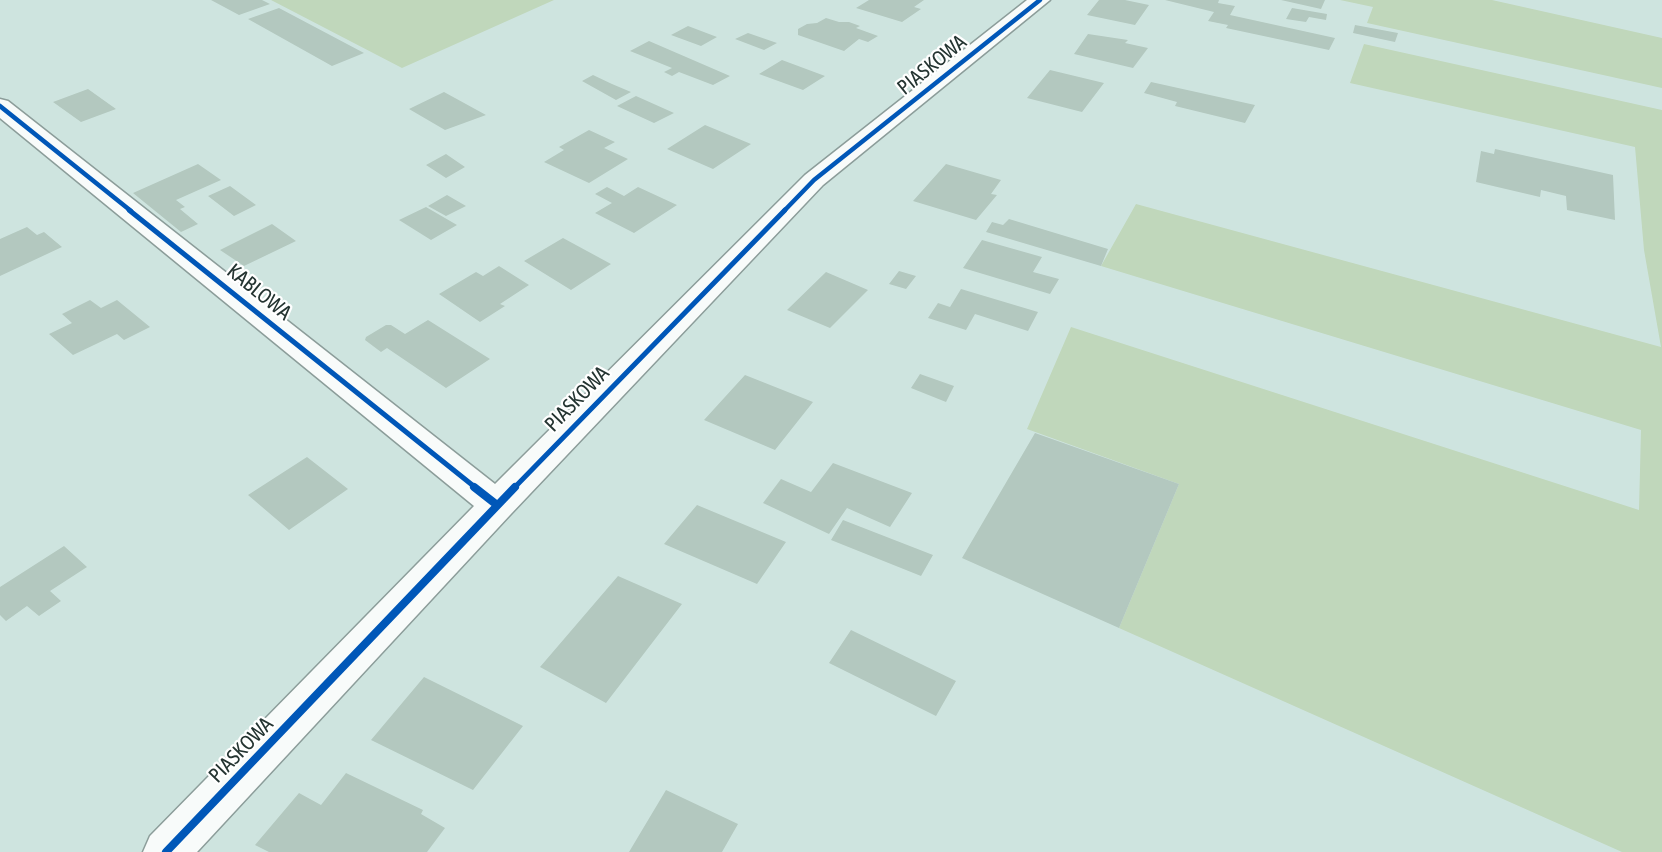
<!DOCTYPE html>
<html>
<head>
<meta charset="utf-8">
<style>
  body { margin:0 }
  canvas { display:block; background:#cee4df }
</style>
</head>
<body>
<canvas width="1662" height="852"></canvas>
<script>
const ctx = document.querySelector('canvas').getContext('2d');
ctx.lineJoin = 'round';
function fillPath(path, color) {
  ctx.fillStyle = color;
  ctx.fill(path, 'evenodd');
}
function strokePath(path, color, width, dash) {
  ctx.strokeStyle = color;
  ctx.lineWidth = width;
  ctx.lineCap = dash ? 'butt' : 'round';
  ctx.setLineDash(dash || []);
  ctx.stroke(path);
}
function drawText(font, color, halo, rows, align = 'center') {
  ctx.font = font + ' "Asap Condensed",sans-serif';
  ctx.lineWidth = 4.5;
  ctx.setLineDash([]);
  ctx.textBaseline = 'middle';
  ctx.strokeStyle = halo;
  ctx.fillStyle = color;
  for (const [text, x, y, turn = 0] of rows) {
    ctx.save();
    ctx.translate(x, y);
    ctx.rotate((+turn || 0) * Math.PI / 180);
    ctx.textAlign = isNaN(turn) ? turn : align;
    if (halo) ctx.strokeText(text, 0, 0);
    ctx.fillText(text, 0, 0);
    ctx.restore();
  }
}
fillPath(new Path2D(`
  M 271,0 L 554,0 L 402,68 Z
  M 1340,0 L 1492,0 L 1662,38 L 1662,88 L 1367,23 L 1373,7 Z
  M 1364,44 L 1662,110 L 1662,852 L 1622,852 L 1119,628 L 1179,484 L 1027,429 L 1071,327 L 1639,510 L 1641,430 L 1101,266 L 1136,204 L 1661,347 L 1644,250 L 1635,147 L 1350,83 Z`), '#c0d7bb');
fillPath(new Path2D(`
  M 211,0 L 262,0 L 270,4 L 239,15 Z
  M 869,0 L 924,0 L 914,7 L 921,9 L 902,22 L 856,8 Z
  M 1099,0 L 1125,0 L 1149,5 L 1135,25 L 1087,15 Z
  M 1165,0 L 1219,0 L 1218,3 L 1235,6 L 1230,15 L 1335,38 L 1329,50 L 1226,28 L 1228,25 L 1208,21 L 1214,12 Z
  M 1281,0 L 1325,0 L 1321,9 Z
  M 279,8 L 364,53 L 332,66 L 248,19 Z
  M 1292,8 L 1327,14 L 1326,20 L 1309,17 L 1306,22 L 1286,19 Z
  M 826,18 L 839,22 L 849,22 L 860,26 L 856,28 L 878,36 L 868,42 L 859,39 L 844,51 L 798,35 L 798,29 L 807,24 L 817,23 Z
  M 1355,25 L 1398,33 L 1395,42 L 1353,33 Z
  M 688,26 L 717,37 L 701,46 L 671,35 Z
  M 748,33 L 777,43 L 764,50 L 735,39 Z
  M 1088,34 L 1128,40 L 1125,43 L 1148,48 L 1133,68 L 1074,54 Z
  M 649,41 L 730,76 L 713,85 L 679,72 L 672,76 L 664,72 L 672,68 L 630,51 Z
  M 782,60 L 825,76 L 803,90 L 759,74 Z
  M 1050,70 L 1104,83 L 1082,112 L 1027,98 Z
  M 593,75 L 612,84 L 631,92 L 616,100 L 582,81 Z
  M 1151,82 L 1255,105 L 1245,123 L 1175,106 L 1177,102 L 1144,93 Z
  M 88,89 L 116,109 L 81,122 L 53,102 Z
  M 444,92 L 486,115 L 445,130 L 409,109 Z
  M 636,96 L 674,113 L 654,123 L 617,106 Z
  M 705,125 L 751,144 L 713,169 L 667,149 Z
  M 589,130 L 615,142 L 604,148 L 628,159 L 589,183 L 544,162 L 564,150 L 559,147 Z
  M 1495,149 L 1613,175 L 1615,220 L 1567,210 L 1566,196 L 1541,190 L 1540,197 L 1476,182 L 1481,151 L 1494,154 Z
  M 446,154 L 465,167 L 446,178 L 426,165 Z
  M 198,164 L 221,180 L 176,200 L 185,207 L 180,209 L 198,224 L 181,232 L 133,193 Z
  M 946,164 L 1001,180 L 991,194 L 997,195 L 976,220 L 913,201 Z
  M 230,186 L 256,205 L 234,216 L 208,196 Z
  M 607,187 L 624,196 L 638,187 L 677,205 L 634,233 L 595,213 L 612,203 L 595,194 Z
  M 447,195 L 466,206 L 446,216 L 428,206 Z
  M 426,207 L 457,225 L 431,240 L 399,220 Z
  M 1009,219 L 1108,249 L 1101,266 L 986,232 L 992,222 L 1003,225 Z
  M 272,224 L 296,241 L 244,266 L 220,250 Z
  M 27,227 L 37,235 L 44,232 L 62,247 L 0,276 L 0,239 Z
  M 563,238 L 611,264 L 571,290 L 524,261 Z
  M 982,240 L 1042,257 L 1033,272 L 1059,279 L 1050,294 L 963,268 Z
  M 499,266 L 529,285 L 500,304 L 505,306 L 480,322 L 439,294 L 476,272 L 483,276 Z
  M 899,271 L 916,276 L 906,289 L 889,284 Z
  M 826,272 L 868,290 L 830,328 L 787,310 Z
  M 961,289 L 1038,312 L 1028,331 L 975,314 L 966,330 L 928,318 L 938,303 L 950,307 Z
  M 90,300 L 101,308 L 117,300 L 150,327 L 124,340 L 117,334 L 73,355 L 49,334 L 72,323 L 62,314 Z
  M 428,320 L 490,359 L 446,388 L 387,348 L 381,352 L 365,340 L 366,337 L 386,325 L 391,325 L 405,334 Z
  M 920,374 L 954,386 L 946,402 L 911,388 Z
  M 745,375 L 813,402 L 775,450 L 704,420 Z
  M 1035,433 L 1179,484 L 1119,628 L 962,558 Z
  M 307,457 L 348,489 L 289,530 L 248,495 Z
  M 833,463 L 912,493 L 890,527 L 847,508 L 829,534 L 763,503 L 781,479 L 811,492 Z
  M 697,505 L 786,542 L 757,584 L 664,544 Z
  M 843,520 L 933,555 L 921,576 L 831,540 Z
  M 64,546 L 87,567 L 50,591 L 61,601 L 39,616 L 27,606 L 6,621 L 0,615 L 0,587 Z
  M 618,576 L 682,604 L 606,703 L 540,667 Z
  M 851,630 L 956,681 L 936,716 L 829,663 Z
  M 424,677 L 523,726 L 473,790 L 371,740 Z
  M 346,773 L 423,810 L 421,814 L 445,828 L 427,852 L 269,852 L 255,845 L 299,793 L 321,805 Z
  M 666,790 L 738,824 L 722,852 L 629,852 Z`), '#b3c8bf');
const minor = new Path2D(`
  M 1027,0 L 1050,0 L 823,185 L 510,515 L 197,852 L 143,852 L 150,836 L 474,506 L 0,118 L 0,99 L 8,101 L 495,484 L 805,175 Z`);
strokePath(minor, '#8c9d9a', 3);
fillPath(minor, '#f8fbfa');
strokePath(new Path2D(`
  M 0,106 L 131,211
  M 784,211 L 814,180 L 1040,0`), '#0057b8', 4.5);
strokePath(new Path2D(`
  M 129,210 L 476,488
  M 514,488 L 785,210`), '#0057b8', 5);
strokePath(new Path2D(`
  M 474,487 L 497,505
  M 166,852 L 515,487`), '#0057b8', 8);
drawText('21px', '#243431', '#fff', [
  ["PIASKOWA",932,65,-39],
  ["KABLOWA",259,292,39],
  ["PIASKOWA",577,399,-46],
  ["PIASKOWA",241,750,-46]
]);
</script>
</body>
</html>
